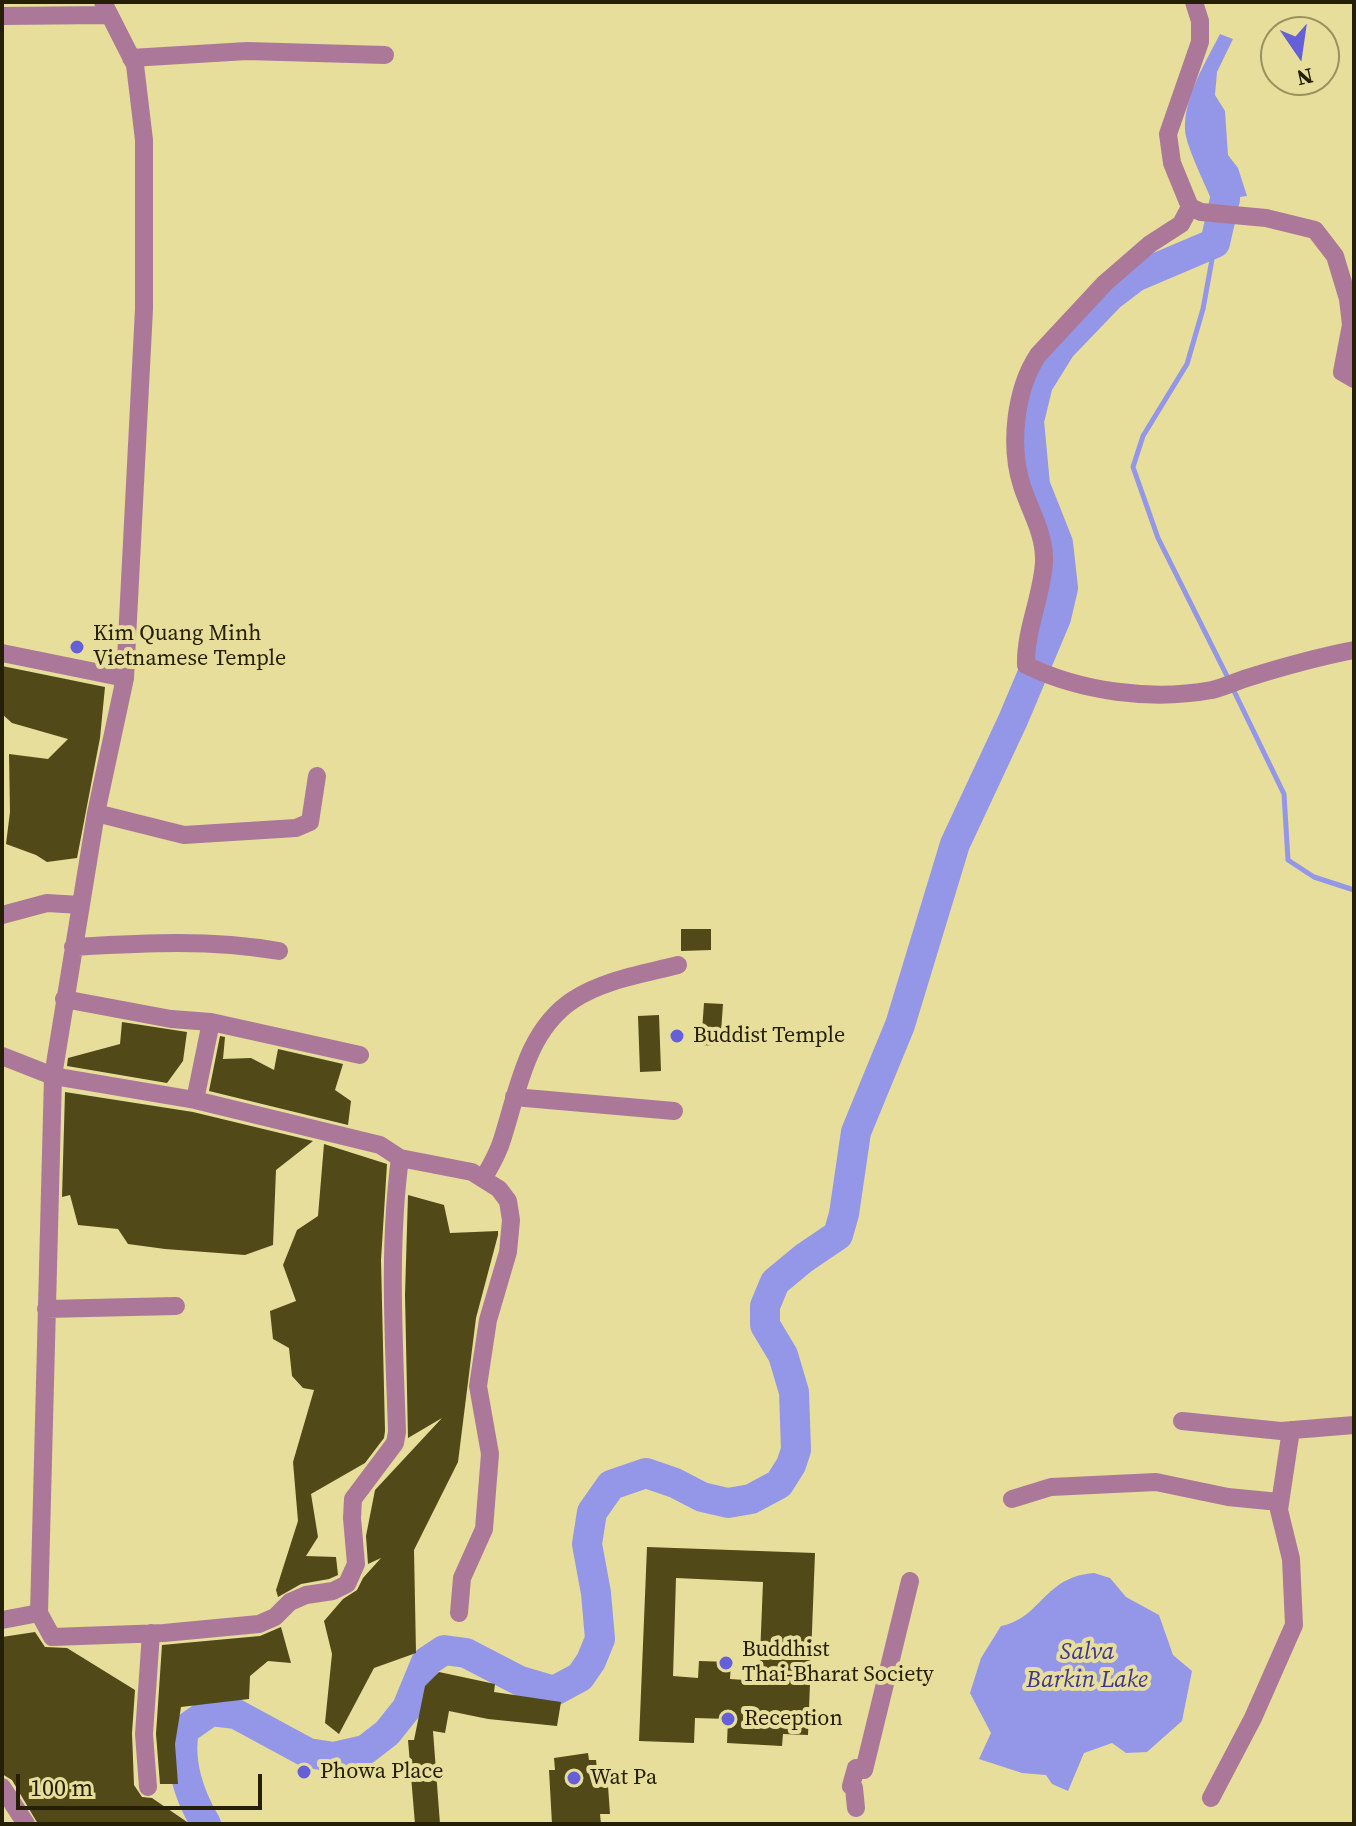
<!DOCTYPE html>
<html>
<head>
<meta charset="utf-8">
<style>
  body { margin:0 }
  #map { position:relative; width:1356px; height:1826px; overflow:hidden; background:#e7de9b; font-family:"Source Serif 4",serif }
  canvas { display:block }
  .frame { position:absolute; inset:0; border:4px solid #252005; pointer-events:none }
  .north { position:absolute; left:1260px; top:16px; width:80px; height:80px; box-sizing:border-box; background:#e7de9b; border:2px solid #99925f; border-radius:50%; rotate:167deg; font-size:22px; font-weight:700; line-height:32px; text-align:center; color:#252005 }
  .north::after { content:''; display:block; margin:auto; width:28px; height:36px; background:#655fd8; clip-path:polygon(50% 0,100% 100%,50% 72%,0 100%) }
  .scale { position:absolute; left:16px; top:1774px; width:246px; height:36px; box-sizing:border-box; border:4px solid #252005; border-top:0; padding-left:10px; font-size:24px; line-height:28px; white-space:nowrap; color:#252005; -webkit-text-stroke:6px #e7de9b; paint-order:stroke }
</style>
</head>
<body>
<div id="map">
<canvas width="1356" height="1826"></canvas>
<div class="frame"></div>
<div class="north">N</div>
<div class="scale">100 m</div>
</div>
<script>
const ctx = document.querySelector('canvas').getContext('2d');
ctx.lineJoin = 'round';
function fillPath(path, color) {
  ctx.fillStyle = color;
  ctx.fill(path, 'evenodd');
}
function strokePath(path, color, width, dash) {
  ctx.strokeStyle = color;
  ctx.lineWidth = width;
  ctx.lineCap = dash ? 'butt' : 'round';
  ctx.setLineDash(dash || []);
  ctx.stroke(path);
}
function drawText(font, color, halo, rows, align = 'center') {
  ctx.font = font + ' "Source Serif 4",serif';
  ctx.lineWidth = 8;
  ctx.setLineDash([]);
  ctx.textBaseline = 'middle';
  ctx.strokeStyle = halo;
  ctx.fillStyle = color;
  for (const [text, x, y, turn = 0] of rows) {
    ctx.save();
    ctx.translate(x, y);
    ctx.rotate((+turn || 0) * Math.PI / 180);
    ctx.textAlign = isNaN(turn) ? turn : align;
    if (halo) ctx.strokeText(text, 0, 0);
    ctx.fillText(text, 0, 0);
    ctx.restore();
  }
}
fillPath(new Path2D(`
  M 1220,34 L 1233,39 L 1217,72 L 1215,95 L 1225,111 L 1228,155 L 1238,168 L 1247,196 L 1212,201 C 1205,184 1185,144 1185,129 C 1184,96 1206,62 1220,34 Z
  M 1094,1573 L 1110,1578 L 1126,1597 L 1159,1615 L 1173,1655 L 1192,1671 L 1182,1721 L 1147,1752 L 1126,1753 L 1112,1743 L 1084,1753 L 1068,1791 L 1052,1784 L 1046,1775 L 1022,1773 L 979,1759 L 991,1733 L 970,1693 L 981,1658 L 1001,1626 C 1042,1618 1043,1577 1094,1573 Z`), '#9497e7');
strokePath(new Path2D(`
  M 1215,243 L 1203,309 L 1187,364 L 1143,436 L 1133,467 L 1158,538 L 1229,680
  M 1233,689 L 1284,794 L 1288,860 L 1314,877 L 1354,890`), '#9497e7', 5);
strokePath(new Path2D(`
  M 206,1824 C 189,1796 178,1762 184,1730 L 211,1711 L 236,1714 L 308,1753 L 334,1757 L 365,1750 L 387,1733 L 407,1708 L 426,1662 L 444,1650 L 466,1653 L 520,1681 L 554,1691 L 580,1677 L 591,1661 L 600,1639 L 596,1593 L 587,1544 L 592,1512 L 611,1485 L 646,1473 L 675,1483 L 702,1497 L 728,1503 L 751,1499 L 779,1484 L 791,1465 L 796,1450 L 794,1392 L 783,1355 L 765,1325 L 765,1306 L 775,1282 L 804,1258 L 838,1235 L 844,1214 L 856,1132 L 900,1025 L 955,844 L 1013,720 L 1056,618 L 1063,588 L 1058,543 L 1035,485 L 1029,421 L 1038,384 L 1061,347 L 1110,296 L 1135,277 L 1215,243 L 1225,199`), '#9497e7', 30);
fillPath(new Path2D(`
  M 2,666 L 105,687 L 100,738 L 77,858 L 47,862 L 36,855 L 6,844 L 10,812 L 9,754 L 48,759 L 68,739 L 12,723 L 2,714 Z
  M 681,929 L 711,929 L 711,950 L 681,951 Z
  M 704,1003 L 723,1004 L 720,1046 L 701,1045 Z
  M 659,1015 L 661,1071 L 640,1072 L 638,1016 Z
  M 122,1022 L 187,1032 L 183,1061 L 167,1083 L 67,1066 L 68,1058 L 120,1044 Z
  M 220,1036 L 225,1037 L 223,1059 L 251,1058 L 274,1070 L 278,1049 L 343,1064 L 335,1090 L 351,1101 L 348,1125 L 209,1091 Z
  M 65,1092 L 193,1112 L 313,1141 L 276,1170 L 273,1245 L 245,1255 L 165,1249 L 128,1244 L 118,1229 L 78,1225 L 70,1195 L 62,1197 Z
  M 324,1144 L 387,1164 L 381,1260 L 385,1431 L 384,1438 L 365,1463 L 311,1494 L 318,1537 L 306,1556 L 336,1557 L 338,1575 L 329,1579 L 301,1584 L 278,1597 L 276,1590 L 298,1521 L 293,1462 L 314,1390 L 303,1388 L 292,1376 L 289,1348 L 273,1339 L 270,1311 L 296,1301 L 283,1265 L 297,1230 L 318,1216 Z
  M 408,1195 L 444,1205 L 450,1233 L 498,1231 L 498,1235 L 476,1318 L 458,1462 L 414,1550 L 416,1653 L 374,1668 L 339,1734 L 325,1723 L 332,1654 L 324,1621 L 343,1599 L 357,1590 L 363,1578 L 381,1558 L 368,1564 L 366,1536 L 375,1490 L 442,1418 L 408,1438 L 405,1295 Z
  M 647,1547 L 815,1553 L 808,1735 L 783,1734 L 782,1746 L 727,1743 L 728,1719 L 695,1718 L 694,1743 L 639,1741 ZM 676,1578 L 763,1582 L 759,1681 L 730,1679 L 731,1662 L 699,1661 L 698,1678 L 673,1676 Z
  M 281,1627 L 291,1663 L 268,1661 L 250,1676 L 249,1699 L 181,1707 L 175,1744 L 178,1784 L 160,1784 L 156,1734 L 162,1645 L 260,1636 Z
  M 35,1632 L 45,1647 L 67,1648 L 135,1690 L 132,1733 L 134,1785 L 142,1797 L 152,1798 L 190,1824 L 38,1824 L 12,1780 L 2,1774 L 2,1637 Z
  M 439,1672 L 495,1684 L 494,1692 L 561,1702 L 557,1726 L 488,1719 L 449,1711 L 445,1733 L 433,1731 L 440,1824 L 415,1824 L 408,1740 L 414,1740 L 425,1686 Z
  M 588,1753 L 589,1760 L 596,1760 L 599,1787 L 608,1786 L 610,1814 L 600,1814 L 601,1824 L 552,1824 L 549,1770 L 555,1770 L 554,1758 Z`), '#514918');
strokePath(new Path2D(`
  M 103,2 L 135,65 L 144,140 L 144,309 L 125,678
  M 1194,2 L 1200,21 L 1200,42 L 1168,134 L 1172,163 L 1190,207 L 1181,224 L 1150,244 L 1105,283 L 1038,355 C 1015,390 1009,446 1022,486 C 1030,511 1045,534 1044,562 C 1042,597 1025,630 1026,665 C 1081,692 1152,701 1212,690 C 1224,687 1235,682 1247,678 C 1282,667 1318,657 1354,650
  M 2,16 L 109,15
  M 131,58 L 247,51 L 385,55
  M 1190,207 L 1201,212 L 1266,218 L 1315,230 L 1335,256 L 1348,299 L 1351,325 L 1342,372 L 1354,379
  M 2,653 L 125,678 L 96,813 L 53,1076 L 39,1613 L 52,1637 L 164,1633 L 259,1624 L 275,1617 L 290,1602 L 306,1595 L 333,1591 L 347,1584 L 356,1564 L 352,1518 L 353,1499 L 395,1443 L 397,1432 C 394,1340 388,1249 400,1158
  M 96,813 L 184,835 L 296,828 L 310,822 L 317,776
  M 2,915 L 47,903 L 80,905
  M 73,947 C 144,943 209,939 279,951
  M 64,999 L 171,1019 L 211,1022 L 360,1055
  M 2,1056 L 53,1076 L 195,1100 L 380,1145 L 400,1158 L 472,1172 L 499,1189 L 508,1201 L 511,1220 L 508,1252 L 488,1320 L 478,1386 L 490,1454 L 484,1529 L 462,1578 L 459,1613
  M 514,1097 L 674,1111
  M 195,1100 L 211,1022
  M 483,1179 C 490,1167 498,1154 502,1140 C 518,1091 526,1031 573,1000 C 603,980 643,974 678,965
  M 46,1309 L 176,1306
  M 1182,1421 L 1281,1431 L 1354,1425
  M 1012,1499 L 1051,1487 L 1156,1482 L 1228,1497 L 1279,1502
  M 2,1620 L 39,1613
  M 2,1787 L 26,1824
  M 148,1787 L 144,1734 L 151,1633
  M 1211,1798 L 1253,1718 L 1294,1625 L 1291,1559 L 1279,1510 L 1291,1430
  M 856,1808 L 854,1788 L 851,1786 L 856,1768 L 864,1770 L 910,1581`), '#ac7899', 18);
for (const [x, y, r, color] of [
  [77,647,8,"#655fd8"],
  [677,1036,8,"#655fd8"],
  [726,1663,8,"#655fd8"],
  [728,1719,8,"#655fd8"],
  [304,1772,8,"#655fd8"],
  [574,1778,8,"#655fd8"]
]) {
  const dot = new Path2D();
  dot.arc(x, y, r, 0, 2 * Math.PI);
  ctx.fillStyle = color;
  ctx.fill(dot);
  strokePath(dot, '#e7de9b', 3);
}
drawText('22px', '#252005', '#e7de9b', [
  ["Kim Quang Minh",93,634],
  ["Vietnamese Temple",93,659],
  ["Buddist Temple",693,1036],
  ["Buddhist",742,1650],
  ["Thai-Bharat Society",742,1675],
  ["Reception",744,1719],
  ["Phowa Place",320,1772],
  ["Wat Pa",590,1778]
], 'left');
drawText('italic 24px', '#3d3692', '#e7de9b', [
  ["Salva",1087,1653],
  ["Barkin Lake",1087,1681]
]);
</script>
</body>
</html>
